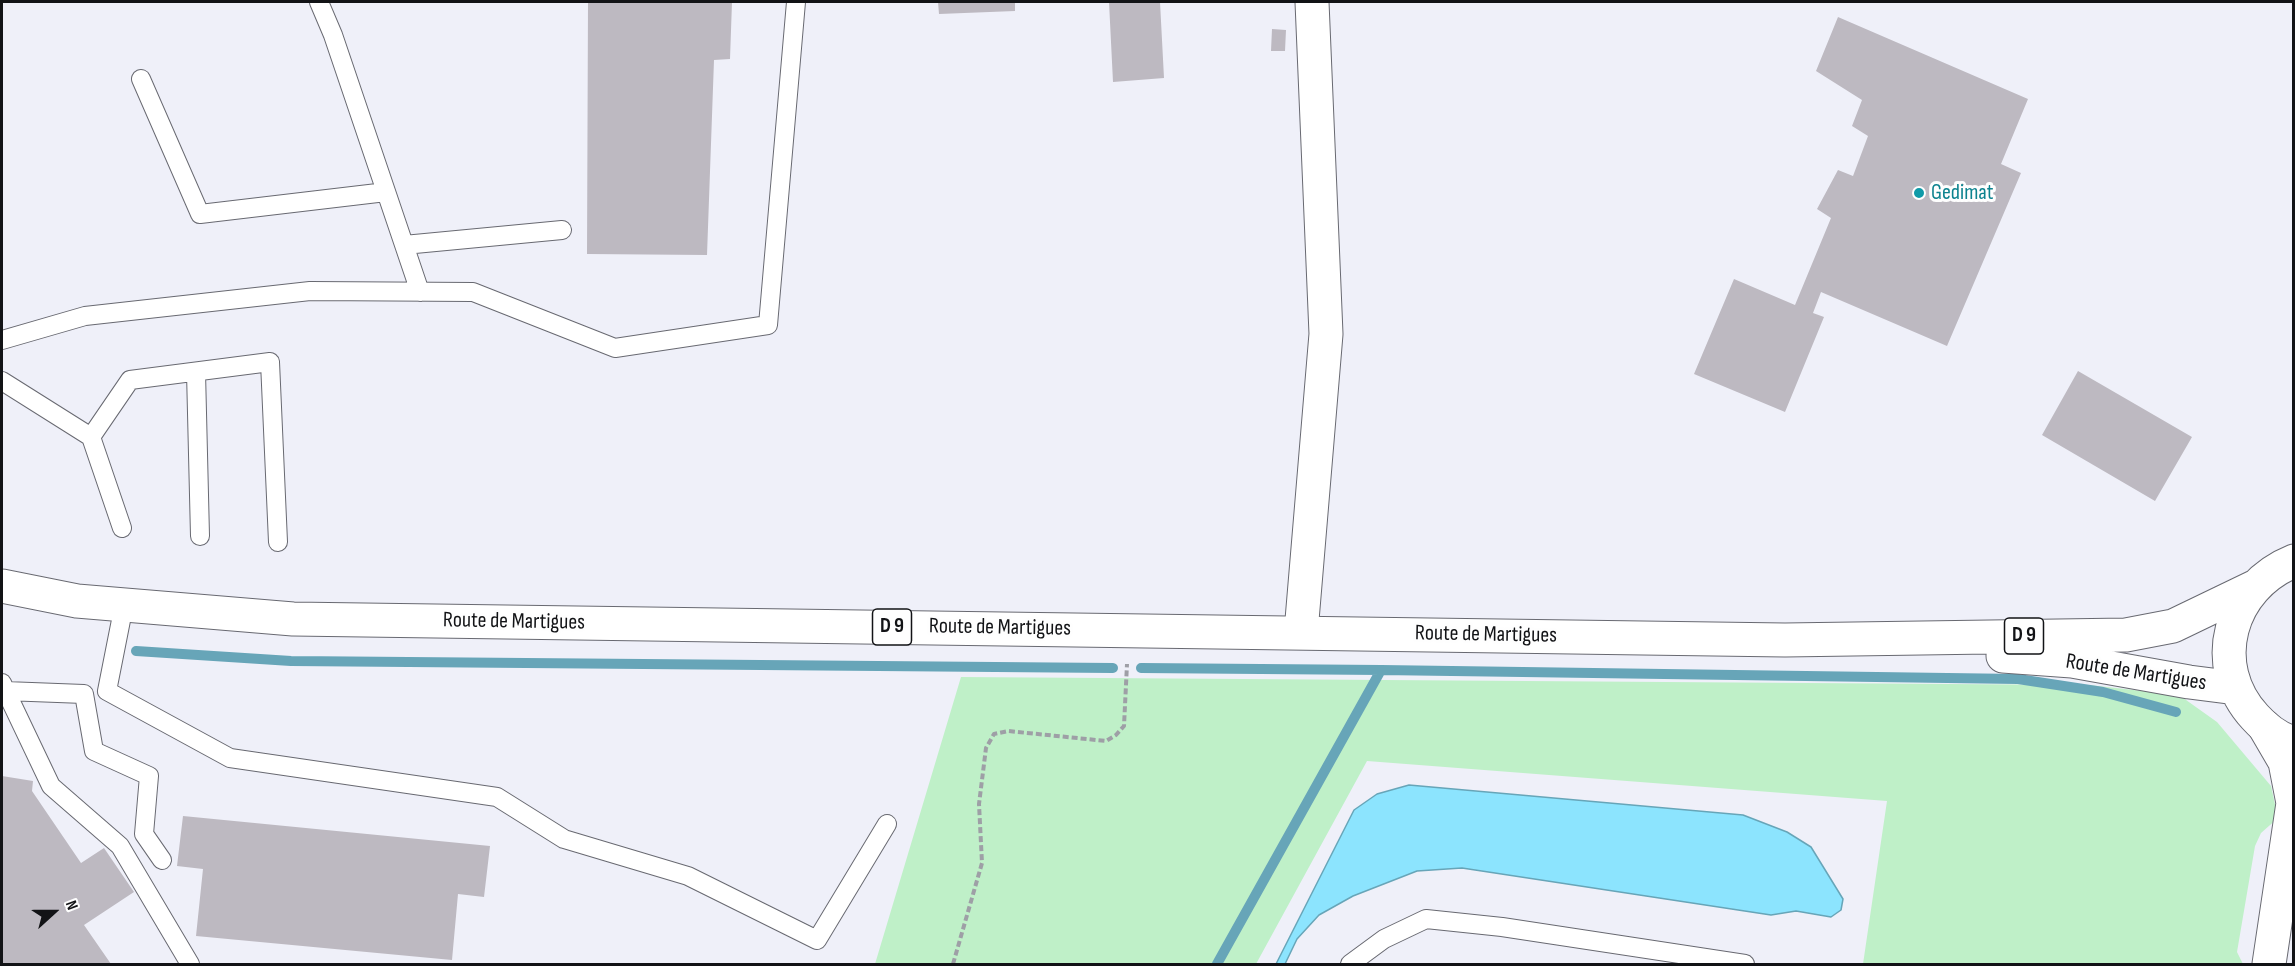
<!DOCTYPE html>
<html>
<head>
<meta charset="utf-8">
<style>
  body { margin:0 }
  #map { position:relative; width:2295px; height:966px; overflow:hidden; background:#eff0f9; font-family:"Sofia Sans Condensed",sans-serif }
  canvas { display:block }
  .frame { position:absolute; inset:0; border:3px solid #121316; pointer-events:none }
  .north { position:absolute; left:24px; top:882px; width:60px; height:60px; -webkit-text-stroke:4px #fefefe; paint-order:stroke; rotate:69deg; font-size:16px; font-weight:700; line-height:24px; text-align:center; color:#121316 }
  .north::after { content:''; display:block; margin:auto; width:21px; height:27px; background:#121316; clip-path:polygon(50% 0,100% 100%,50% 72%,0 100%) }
</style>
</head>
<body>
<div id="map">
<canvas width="2295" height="966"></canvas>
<div class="frame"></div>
<div class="north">N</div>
</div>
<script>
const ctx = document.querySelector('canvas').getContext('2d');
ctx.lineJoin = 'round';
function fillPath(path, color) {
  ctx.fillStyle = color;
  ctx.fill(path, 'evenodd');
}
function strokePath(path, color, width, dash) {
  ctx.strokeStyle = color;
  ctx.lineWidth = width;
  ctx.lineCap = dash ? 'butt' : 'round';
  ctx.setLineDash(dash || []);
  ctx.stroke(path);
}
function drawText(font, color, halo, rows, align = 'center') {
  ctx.font = font + ' "Sofia Sans Condensed",sans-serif';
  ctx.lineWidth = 6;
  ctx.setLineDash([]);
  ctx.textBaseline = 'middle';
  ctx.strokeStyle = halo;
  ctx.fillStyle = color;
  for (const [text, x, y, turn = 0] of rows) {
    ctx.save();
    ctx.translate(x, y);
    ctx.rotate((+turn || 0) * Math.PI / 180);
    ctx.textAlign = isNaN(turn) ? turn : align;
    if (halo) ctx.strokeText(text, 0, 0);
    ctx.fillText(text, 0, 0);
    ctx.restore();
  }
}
fillPath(new Path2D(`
  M 961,677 L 2089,685 L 2179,695 L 2217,722 L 2271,786 L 2278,818 L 2261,833 L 2255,846 L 2237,952 L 2243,964 L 1863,964 L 1887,801 L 1367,761 L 1256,964 L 875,964 Z`), '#bff0c8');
const water = new Path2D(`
  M 1409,785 L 1743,815 L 1787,832 L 1811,847 L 1843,899 L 1841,910 L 1831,917 L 1796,911 L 1771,915 L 1462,868 L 1417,871 L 1353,896 L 1319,915 L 1297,939 L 1285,964 L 1276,964 L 1354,810 L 1377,794 Z`);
fillPath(water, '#8ce4fe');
strokePath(water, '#67a5b8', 1.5);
strokePath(new Path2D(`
  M 136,651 L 291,661 L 1113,668
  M 1141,668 L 1381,670
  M 1217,964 L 1381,670 L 2018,679 L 2103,692 L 2176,712`), '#67a5b8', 10);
fillPath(new Path2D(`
  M 588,2 L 732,2 L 730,59 L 714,60 L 707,255 L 587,254 Z
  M 938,2 L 1015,2 L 1015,11 L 939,14 Z
  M 1109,2 L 1160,2 L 1164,78 L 1113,82 Z
  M 1838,17 L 2028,99 L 2001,164 L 2021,173 L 1947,346 L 1821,292 L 1813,313 L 1824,317 L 1785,412 L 1694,374 L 1734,279 L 1795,305 L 1831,218 L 1817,209 L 1838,170 L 1853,176 L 1868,136 L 1852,126 L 1862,100 L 1816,71 Z
  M 1272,29 L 1286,30 L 1285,51 L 1271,51 Z
  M 2078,371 L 2192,437 L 2155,501 L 2042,435 Z
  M 2,776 L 33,781 L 32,791 L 81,863 L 104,848 L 134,892 L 84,925 L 111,964 L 2,964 Z
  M 183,816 L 490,846 L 484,897 L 458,894 L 452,960 L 196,936 L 203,869 L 177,866 Z`), '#bdb9c1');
const service = new Path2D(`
  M 319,2 L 333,35 L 420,292
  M 141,79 L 200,214 L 386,192
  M 404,245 L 562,230
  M 2,340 L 85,316 L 310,291 L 473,292 L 615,348 L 768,325 L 796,2
  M 196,372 L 200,536
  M 2,381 L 91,437 L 130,380 L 270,362 L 278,542
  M 91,437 L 122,528
  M 124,605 L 107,691 L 230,758 L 497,797 L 564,839 L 688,876 L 817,940 L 887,824
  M 2,683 L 51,786 L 120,846 L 190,964
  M 2,696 L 5,691 L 84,694 L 94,751 L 149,776 L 144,834 L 162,860
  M 1350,964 L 1384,939 L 1426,919 L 1502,927 L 1745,964`);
const minor = new Path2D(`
  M 1301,632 L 1326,334 L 1312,2
  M 2264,726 L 2285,762 L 2293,803 L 2269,964`);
const primary = new Path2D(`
  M 2294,561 C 2229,587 2207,665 2255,717 C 2265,728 2279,739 2294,743
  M 2,586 L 77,601 L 293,619 L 1785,640 L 2126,635 L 2173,626 L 2254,587
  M 2003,656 L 2072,661 L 2189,682 L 2236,688`);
strokePath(service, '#686971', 20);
strokePath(minor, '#686971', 35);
strokePath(primary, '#686971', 35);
strokePath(new Path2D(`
  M 953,964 L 982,863 L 979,804 L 986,748 L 994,734 L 1008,731 L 1106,741 L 1116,735 L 1124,726 L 1127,664`), '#9e9fa6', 4, [6, 3]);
strokePath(service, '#fff', 18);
strokePath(minor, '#fff', 33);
strokePath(primary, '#fff', 33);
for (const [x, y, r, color] of [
  [1919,193,6,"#0f9aa8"]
]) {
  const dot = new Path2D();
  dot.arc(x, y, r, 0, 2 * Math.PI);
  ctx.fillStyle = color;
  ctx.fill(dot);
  strokePath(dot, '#fefefe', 2);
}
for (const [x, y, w] of [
  [892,627,39],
  [2024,636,39]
]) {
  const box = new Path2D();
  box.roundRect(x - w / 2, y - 18, w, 36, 4.5);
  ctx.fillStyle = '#fefefe';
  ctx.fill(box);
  strokePath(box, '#121316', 1.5);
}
drawText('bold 21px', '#121316', null, [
  ["D 9",892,627],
  ["D 9",2024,636]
]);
drawText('22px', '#0d838f', '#fefefe', [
  ["Gedimat",1931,193]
], 'left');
drawText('22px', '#121316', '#fefefe', [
  ["Route de Martigues",514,622,1],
  ["Route de Martigues",1000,628,1],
  ["Route de Martigues",1486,635,1],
  ["Route de Martigues",2136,673,9]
]);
</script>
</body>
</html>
